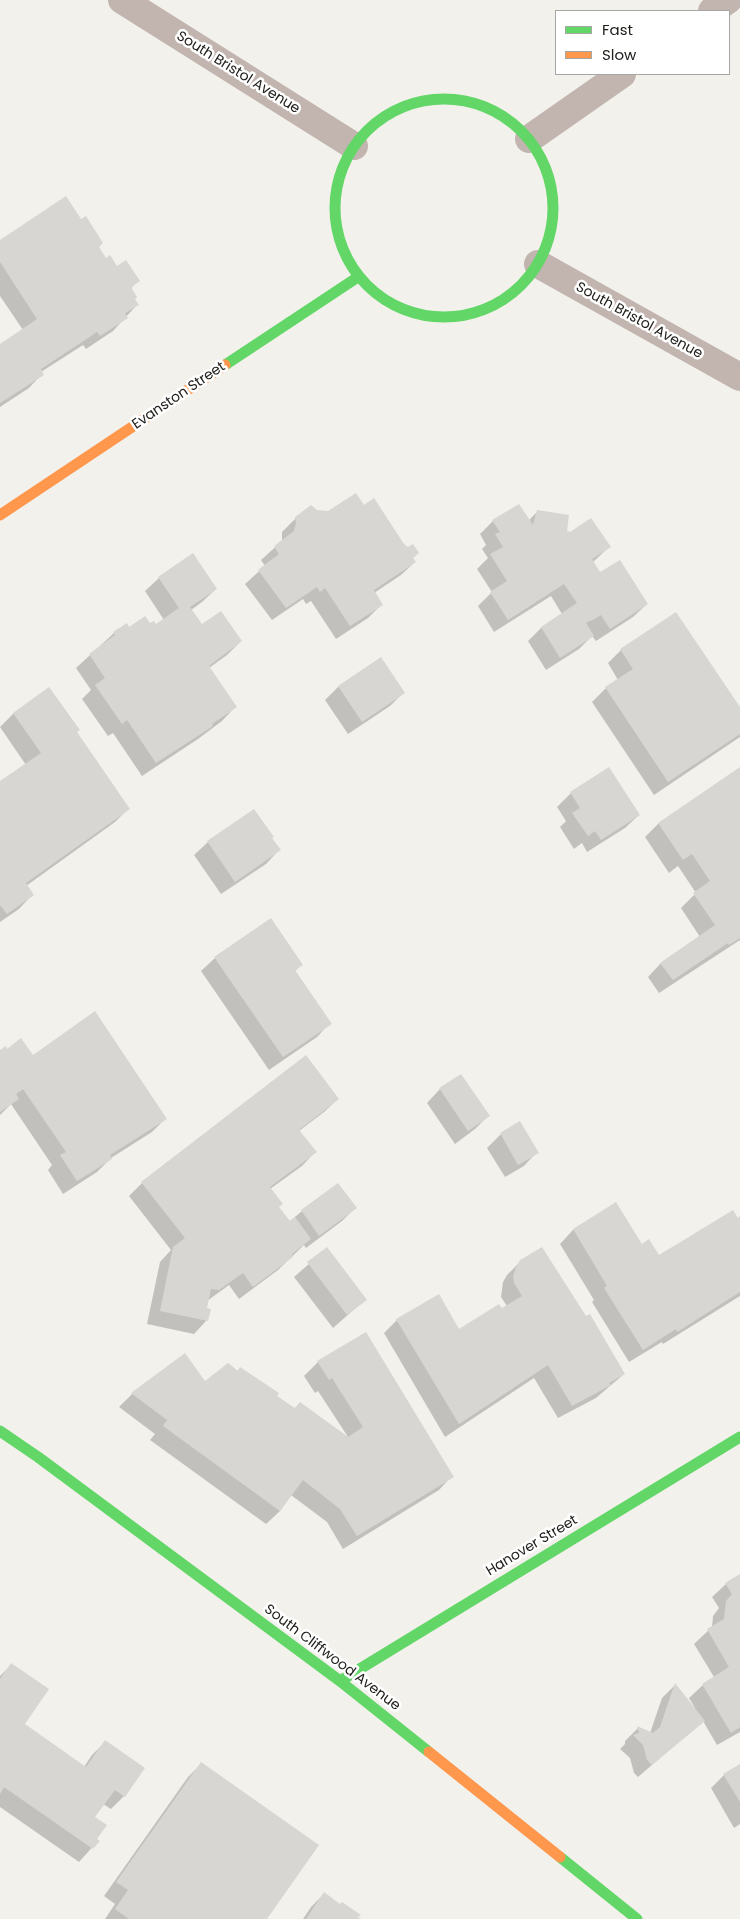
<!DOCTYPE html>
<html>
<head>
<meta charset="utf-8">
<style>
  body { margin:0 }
  #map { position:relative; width:740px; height:1919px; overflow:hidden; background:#f2f1ec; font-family:Poppins,sans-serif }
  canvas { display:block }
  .legend { position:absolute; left:555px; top:10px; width:175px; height:65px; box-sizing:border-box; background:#fff; border:1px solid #a6a6a4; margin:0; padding:6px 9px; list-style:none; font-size:15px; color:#21201c }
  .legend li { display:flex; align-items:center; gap:10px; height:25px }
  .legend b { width:25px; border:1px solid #a6a6a4 }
</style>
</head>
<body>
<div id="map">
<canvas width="740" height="1919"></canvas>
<ul class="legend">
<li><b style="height:6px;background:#63d668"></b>Fast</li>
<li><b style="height:6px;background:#ff974d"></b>Slow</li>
</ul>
</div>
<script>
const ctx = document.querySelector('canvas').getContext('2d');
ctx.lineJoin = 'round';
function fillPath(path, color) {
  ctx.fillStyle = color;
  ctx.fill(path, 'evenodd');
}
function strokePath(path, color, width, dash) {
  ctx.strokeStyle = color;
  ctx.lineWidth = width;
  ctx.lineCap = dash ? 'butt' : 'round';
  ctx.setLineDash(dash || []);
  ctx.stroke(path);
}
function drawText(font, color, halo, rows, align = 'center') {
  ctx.font = font + ' Poppins,sans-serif';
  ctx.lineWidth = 5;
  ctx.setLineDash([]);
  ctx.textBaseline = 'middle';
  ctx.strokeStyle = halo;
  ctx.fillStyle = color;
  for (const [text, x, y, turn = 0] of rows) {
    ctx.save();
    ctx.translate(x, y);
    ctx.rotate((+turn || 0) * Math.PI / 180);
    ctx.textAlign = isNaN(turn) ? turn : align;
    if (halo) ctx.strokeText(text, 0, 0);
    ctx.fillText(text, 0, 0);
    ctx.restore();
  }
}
fillPath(new Path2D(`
  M 0,241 L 98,247 L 106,259 L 138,281 L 131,288 L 133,299 L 137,305 L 113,331 L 86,349 L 83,345 L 41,372 L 42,374 L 29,388 L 0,407 L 0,345 L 23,330 L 0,296 Z
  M 364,506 L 415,562 L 401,575 L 374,593 L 381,605 L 368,618 L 336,639 L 311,601 L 306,604 L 303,599 L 272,620 L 245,584 L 265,566 L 261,560 L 282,541 L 282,532 L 296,518 L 317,511 L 328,513 Z
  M 537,512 L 565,532 L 609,547 L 593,562 L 600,574 L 647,604 L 633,617 L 596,641 L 592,636 L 579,649 L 546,670 L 528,641 L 541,628 L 562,614 L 551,596 L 494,632 L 478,606 L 492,592 L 477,569 L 488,558 L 482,549 L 486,545 L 480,534 L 493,521 L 528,521 Z
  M 159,578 L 216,589 L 202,602 L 191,610 L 202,626 L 241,641 L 227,655 L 209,668 L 235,707 L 222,721 L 198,739 L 142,776 L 113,733 L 108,736 L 82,699 L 91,690 L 76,668 L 114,633 L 129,629 L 156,626 L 164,620 L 145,591 Z
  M 621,650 L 740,709 L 740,737 L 737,739 L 654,795 L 592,702 L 606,688 L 618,680 L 608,663 Z
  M 381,658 L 404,692 L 390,706 L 348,734 L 325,700 L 338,687 Z
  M 49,689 L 76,732 L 128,809 L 115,822 L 26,886 L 32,895 L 19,909 L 0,922 L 0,783 L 26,765 L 0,727 L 13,714 Z
  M 740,768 L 740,940 L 659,993 L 648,977 L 661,963 L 700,937 L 681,908 L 696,893 L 678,866 L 669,873 L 645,837 L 658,824 Z
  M 571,793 L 639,815 L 625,828 L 587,852 L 582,843 L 574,849 L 560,827 L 566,821 L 557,807 Z
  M 254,810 L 279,850 L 266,864 L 221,894 L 194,855 L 208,842 Z
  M 215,958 L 301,965 L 295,971 L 330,1023 L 317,1037 L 269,1070 L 201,971 Z
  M 7,1050 L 32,1057 L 165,1119 L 152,1132 L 111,1158 L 97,1172 L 63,1194 L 48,1170 L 52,1165 L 11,1104 L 0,1115 L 0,1052 Z
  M 440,1089 L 488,1116 L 475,1129 L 455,1144 L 427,1103 Z
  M 338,1099 L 324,1112 L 299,1131 L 315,1152 L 302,1166 L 270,1189 L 278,1208 L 289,1222 L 302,1211 L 355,1208 L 342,1221 L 306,1248 L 304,1245 L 278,1270 L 239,1299 L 229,1285 L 207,1301 L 206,1309 L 207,1320 L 194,1334 L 147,1324 L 160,1262 L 171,1250 L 129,1196 L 142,1183 Z
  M 519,1123 L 537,1152 L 524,1166 L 505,1177 L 487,1148 L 501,1134 Z
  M 616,1203 L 642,1246 L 659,1257 L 740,1218 L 740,1296 L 663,1344 L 662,1342 L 629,1362 L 592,1302 L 594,1300 L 560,1244 L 573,1230 Z
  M 327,1248 L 366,1299 L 333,1328 L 294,1277 Z
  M 521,1261 L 586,1318 L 624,1374 L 596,1398 L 558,1418 L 534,1378 L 445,1437 L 384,1333 L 397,1320 L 459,1330 L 502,1309 L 507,1306 L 501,1297 L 503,1282 L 507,1275 Z
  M 185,1355 L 205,1383 L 237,1372 L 240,1368 L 294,1409 L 300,1403 L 348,1437 L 318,1391 L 315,1393 L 304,1376 L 318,1362 L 452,1476 L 439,1490 L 343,1549 L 327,1522 L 291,1495 L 280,1511 L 266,1524 L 150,1440 L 155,1434 L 119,1407 L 132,1394 Z
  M 740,1575 L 740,1732 L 717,1745 L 703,1721 L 638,1777 L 634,1773 L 630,1758 L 620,1749 L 625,1744 L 625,1741 L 638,1728 L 650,1733 L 662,1698 L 675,1685 L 694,1709 L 695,1708 L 689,1698 L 703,1685 L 714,1677 L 694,1644 L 712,1627 L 713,1616 L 719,1608 L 712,1597 L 726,1584 Z
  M 11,1665 L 23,1724 L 84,1767 L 92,1755 L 105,1742 L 124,1796 L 111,1809 L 103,1804 L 93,1817 L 95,1839 L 98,1841 L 79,1862 L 0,1807 L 0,1676 Z
  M 201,1764 L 265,1919 L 105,1919 L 115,1904 L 104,1896 L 188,1777 Z
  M 740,1765 L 740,1824 L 734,1828 L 711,1788 L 724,1775 Z
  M 324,1894 L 356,1918 L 358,1919 L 303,1919 L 311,1907 Z`), '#0003');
fillPath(new Path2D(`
  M 66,196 L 81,219 L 86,216 L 103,243 L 99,247 L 106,258 L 110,255 L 117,266 L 126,260 L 140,281 L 131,287 L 137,297 L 135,299 L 139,305 L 125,313 L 128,318 L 100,336 L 97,332 L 41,369 L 44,375 L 0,403 L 0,344 L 37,319 L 0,262 L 0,240 Z
  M 356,493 L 364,505 L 374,498 L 404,544 L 408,547 L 413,544 L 419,553 L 413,558 L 416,562 L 374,590 L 383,605 L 350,626 L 325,588 L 320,592 L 317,587 L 286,608 L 258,570 L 279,554 L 274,546 L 294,531 L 296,523 L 295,517 L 311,505 L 317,510 L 328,511 Z
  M 519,504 L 533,525 L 537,510 L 569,515 L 567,531 L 570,532 L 591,518 L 611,547 L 592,559 L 600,572 L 620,560 L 648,604 L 610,629 L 601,615 L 591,621 L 591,620 L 586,623 L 594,636 L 560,658 L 541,627 L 577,603 L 564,584 L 508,620 L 490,592 L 507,581 L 490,554 L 503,547 L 495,534 L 500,532 L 492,520 Z
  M 193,553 L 217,589 L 190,607 L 202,624 L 221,611 L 242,641 L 209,666 L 237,707 L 212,724 L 213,726 L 156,763 L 127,720 L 122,724 L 95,685 L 105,678 L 89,654 L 115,635 L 113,632 L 127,623 L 129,627 L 145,616 L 150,623 L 154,621 L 156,624 L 179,608 L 158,577 Z
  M 676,612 L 740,707 L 740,734 L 668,782 L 605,687 L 633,669 L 620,649 Z
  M 381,657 L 405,693 L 362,722 L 338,686 Z
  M 49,687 L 80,730 L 77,732 L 130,809 L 26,883 L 34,895 L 7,914 L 0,905 L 0,781 L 41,753 L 13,713 Z
  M 609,767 L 640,815 L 601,840 L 595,831 L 588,836 L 572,813 L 580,808 L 570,792 Z
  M 740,767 L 740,938 L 729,945 L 728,943 L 673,980 L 660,963 L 715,925 L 693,893 L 710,881 L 692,854 L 683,860 L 658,823 Z
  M 254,809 L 274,837 L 272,838 L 281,850 L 235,882 L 207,841 Z
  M 271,918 L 303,965 L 295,970 L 332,1024 L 283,1057 L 214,957 Z
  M 95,1011 L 167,1119 L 110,1155 L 112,1159 L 77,1181 L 60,1155 L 66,1152 L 23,1089 L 16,1094 L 19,1099 L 0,1112 L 0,1050 L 6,1046 L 7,1049 L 21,1038 L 33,1055 Z
  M 306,1055 L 339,1099 L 299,1130 L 317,1152 L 270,1187 L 283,1204 L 279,1207 L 290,1221 L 295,1217 L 311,1239 L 292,1254 L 293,1257 L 253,1287 L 243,1273 L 219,1290 L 211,1289 L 207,1308 L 211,1309 L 208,1321 L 160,1311 L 173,1247 L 185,1238 L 141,1182 Z
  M 461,1074 L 490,1116 L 468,1131 L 439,1088 Z
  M 520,1121 L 539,1153 L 518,1165 L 500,1133 Z
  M 338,1183 L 357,1208 L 319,1236 L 301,1210 Z
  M 616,1202 L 642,1244 L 649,1239 L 659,1255 L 733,1210 L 738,1218 L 740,1216 L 740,1292 L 677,1332 L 676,1329 L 643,1350 L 604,1288 L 607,1286 L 573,1229 Z
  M 327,1247 L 367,1300 L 347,1315 L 307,1262 Z
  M 542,1247 L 586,1316 L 590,1314 L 625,1374 L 609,1383 L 611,1385 L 572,1406 L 548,1365 L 459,1424 L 396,1319 L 439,1294 L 459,1329 L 499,1304 L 502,1308 L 522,1296 L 514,1283 L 513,1276 L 516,1268 L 520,1260 Z
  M 366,1332 L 454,1477 L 357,1536 L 340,1509 L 303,1480 L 280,1511 L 163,1426 L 167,1420 L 131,1393 L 185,1353 L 205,1381 L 228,1363 L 238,1371 L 240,1367 L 279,1393 L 277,1396 L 295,1408 L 300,1402 L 348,1437 L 363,1427 L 332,1378 L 329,1380 L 317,1361 Z
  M 740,1574 L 740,1727 L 731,1733 L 702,1684 L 729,1667 L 707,1629 L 724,1619 L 726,1601 L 732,1594 L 725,1583 Z
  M 11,1663 L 49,1689 L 25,1724 L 86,1767 L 105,1740 L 145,1768 L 125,1797 L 115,1790 L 95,1817 L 107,1825 L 97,1839 L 100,1841 L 93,1849 L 4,1787 L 0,1794 L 0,1679 Z
  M 675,1683 L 705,1721 L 652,1765 L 647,1760 L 643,1745 L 633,1735 L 639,1733 L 637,1726 L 653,1733 L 660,1727 Z
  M 201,1762 L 319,1845 L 267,1919 L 129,1919 L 115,1909 L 128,1890 L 116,1882 Z
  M 740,1764 L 740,1802 L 723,1774 Z
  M 324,1892 L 340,1904 L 342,1902 L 361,1915 L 358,1917 L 361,1919 L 306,1919 Z`), '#d8d6d3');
strokePath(new Path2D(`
  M 122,0 L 354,146
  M 712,11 L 728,0
  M 529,139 L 622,74
  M 538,264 L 740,377`), '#c2b4af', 28);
strokePath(new Path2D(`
  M335 208a109 109 0 1 1 218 0a109 109 0 1 1-218 0Z
  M 225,365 L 358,277
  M 0,1431 L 38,1457 L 340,1681 L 429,1752
  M 340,1681 L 740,1437
  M 560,1857 L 637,1919`), '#63d668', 11);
strokePath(new Path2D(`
  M 0,515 L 225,365
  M 429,1752 L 560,1857`), '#ff974d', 11);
drawText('14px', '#21201c', '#fff', [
  ["South Bristol Avenue",238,73,32],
  ["South Bristol Avenue",639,321,29],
  ["Evanston Street",179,396,-34],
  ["Hanover Street",532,1546,-31],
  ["South Cliffwood Avenue",332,1658,37]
]);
</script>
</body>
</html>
